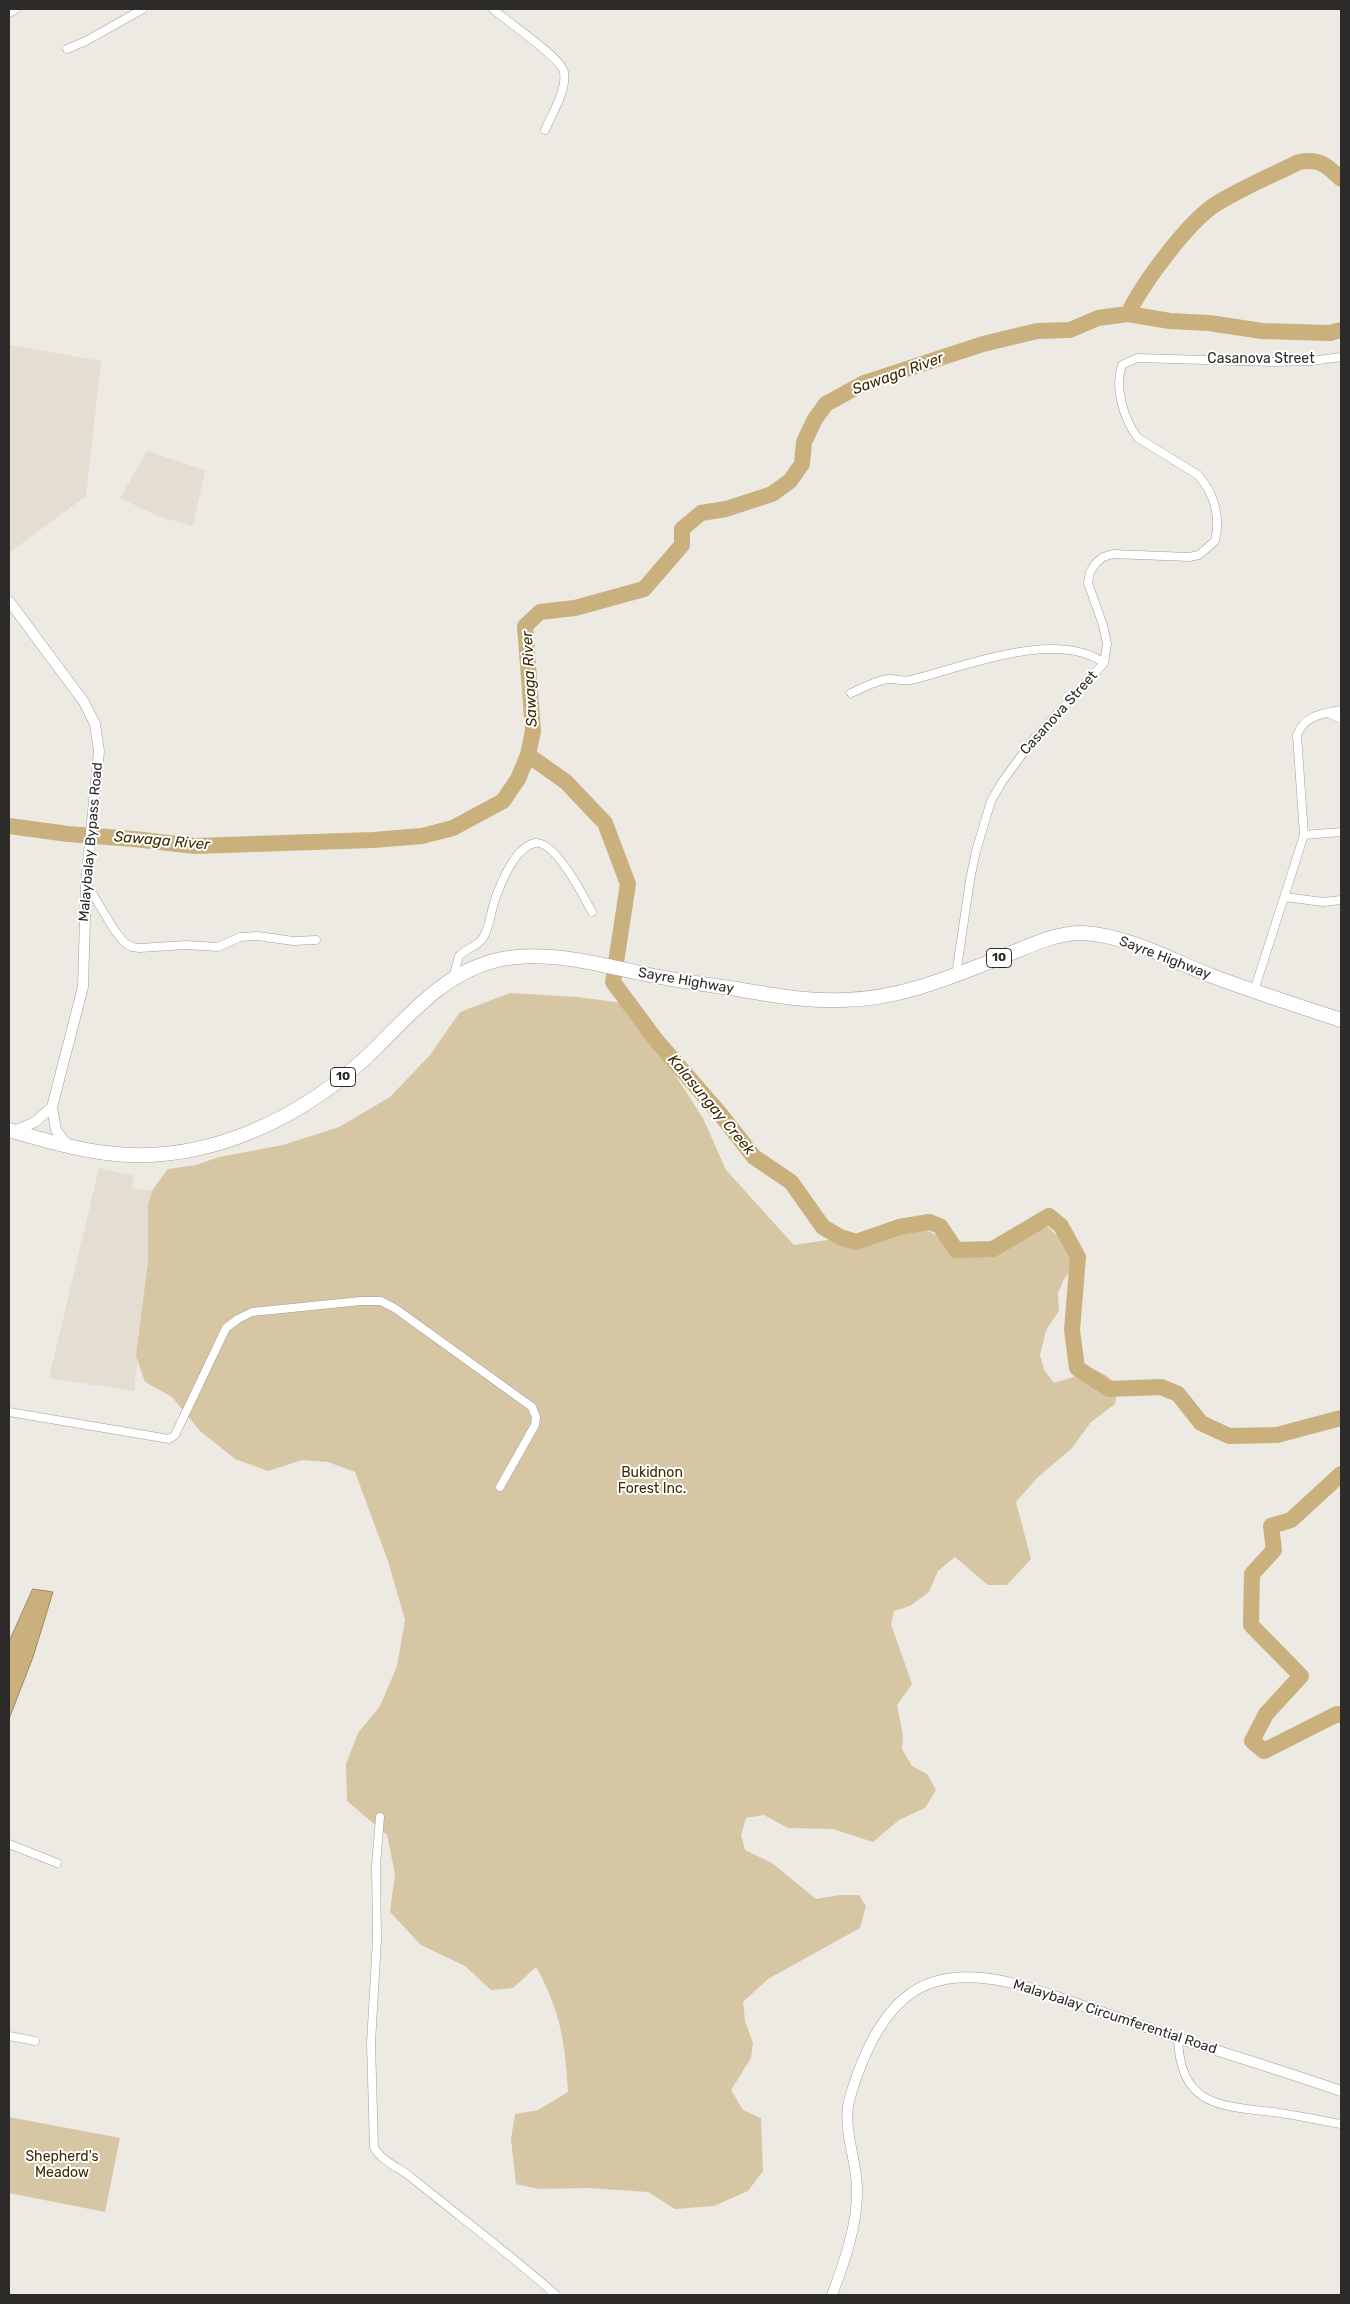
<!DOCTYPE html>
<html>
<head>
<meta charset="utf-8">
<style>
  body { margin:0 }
  #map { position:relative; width:1350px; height:2304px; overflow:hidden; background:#edeae4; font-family:Rubik,sans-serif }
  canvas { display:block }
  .frame { position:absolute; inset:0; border:10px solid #2d2b29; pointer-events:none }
</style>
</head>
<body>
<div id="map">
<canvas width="1350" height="2304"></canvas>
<div class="frame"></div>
</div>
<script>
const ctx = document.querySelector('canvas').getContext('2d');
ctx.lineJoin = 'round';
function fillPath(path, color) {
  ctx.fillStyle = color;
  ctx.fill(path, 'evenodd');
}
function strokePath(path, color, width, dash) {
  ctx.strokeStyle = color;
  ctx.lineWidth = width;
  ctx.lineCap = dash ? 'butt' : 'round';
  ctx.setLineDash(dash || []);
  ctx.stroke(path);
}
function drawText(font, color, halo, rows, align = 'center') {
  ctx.font = font + ' Rubik,sans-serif';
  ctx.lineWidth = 4;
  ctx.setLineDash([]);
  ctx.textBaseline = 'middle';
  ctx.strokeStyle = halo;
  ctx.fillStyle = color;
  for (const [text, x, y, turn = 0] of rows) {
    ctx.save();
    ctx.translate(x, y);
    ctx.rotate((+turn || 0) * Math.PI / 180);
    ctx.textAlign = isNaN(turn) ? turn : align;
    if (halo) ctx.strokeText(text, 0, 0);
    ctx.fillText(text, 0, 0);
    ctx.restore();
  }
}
fillPath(new Path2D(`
  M 9,345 L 101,361 L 86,496 L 9,553 Z
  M 147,451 L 205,470 L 193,526 L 157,516 L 120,498 Z
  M 99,1168 L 134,1176 L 132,1188 L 156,1191 L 134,1391 L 49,1378 Z`), '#e4ddd1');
fillPath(new Path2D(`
  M 510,993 L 578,997 L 630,1004 L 656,1040 L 677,1078 L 703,1118 L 726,1170 L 794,1245 L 888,1231 L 923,1229 L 950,1241 L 985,1244 L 1016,1231 L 1048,1227 L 1069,1247 L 1076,1265 L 1064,1279 L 1058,1293 L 1059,1311 L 1046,1330 L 1040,1355 L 1044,1370 L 1054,1383 L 1095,1370 C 1114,1379 1119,1382 1115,1404 L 1091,1422 L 1072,1448 L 1037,1478 L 1016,1502 L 1031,1559 L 1007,1585 L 988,1585 L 955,1557 L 938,1571 L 929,1592 L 910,1606 L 894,1611 L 891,1624 L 912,1684 L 897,1705 L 903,1735 L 902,1749 L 912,1766 L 927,1774 L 936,1790 L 925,1808 L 899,1820 L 873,1842 L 833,1829 L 788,1828 L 764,1815 L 746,1818 L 741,1835 L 745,1850 L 772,1863 L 816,1899 L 840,1895 L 859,1895 L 866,1906 L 860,1928 L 768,1979 L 743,2002 L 745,2021 L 753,2043 L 751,2058 L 731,2090 L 743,2110 L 761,2118 L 763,2171 L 748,2191 L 714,2206 L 675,2209 L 648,2192 L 589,2188 L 539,2189 L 516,2184 L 511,2139 L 515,2114 L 538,2110 L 568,2092 C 565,2043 561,2011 536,1967 L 513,1988 L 491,1990 L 465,1966 L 421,1945 L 390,1912 L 395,1874 L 387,1835 L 347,1801 L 346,1764 L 358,1733 L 380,1706 L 397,1666 L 405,1620 L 388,1561 L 355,1472 L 328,1462 L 302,1460 L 268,1471 L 235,1459 L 200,1431 L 172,1397 L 145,1382 L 136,1356 L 148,1262 L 148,1204 L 153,1189 L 168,1169 L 196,1165 L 219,1157 L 283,1145 L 339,1127 L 390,1097 L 430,1055 L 460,1012 Z
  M 9,2117 L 120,2138 L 105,2212 L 9,2193 Z`), '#d7c6a4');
const water = new Path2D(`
  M 33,1589 L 53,1592 L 33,1657 L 9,1719 L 9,1642 Z`);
fillPath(water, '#cab07d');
strokePath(water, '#9b8864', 1);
strokePath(new Path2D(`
  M 1128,314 C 1142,284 1186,225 1213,206 C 1239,189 1271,176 1299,162 C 1320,158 1326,165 1341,179
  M 528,755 L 566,782 L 605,823 L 628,884 L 613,982 L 656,1040 L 721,1115 L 754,1157 L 791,1182 L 823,1227 L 840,1237 L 856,1242 L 899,1227 L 929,1222 L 940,1226 L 956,1250 L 993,1249 L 1049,1216 L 1061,1226 L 1078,1257 L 1072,1330 L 1077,1368 L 1109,1389 L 1161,1387 L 1178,1394 L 1201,1423 L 1229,1436 L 1277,1435 L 1341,1418
  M 9,826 L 68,834 L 134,839 L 195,846 L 373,840 L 422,836 L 453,828 L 503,801 L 518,779 L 528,755 L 533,731 L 525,626 L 540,612 L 575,608 L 644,589 L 682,545 L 682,529 L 701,513 L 726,509 L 772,494 L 790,481 L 802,464 L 804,442 L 815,419 L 826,404 L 864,383 L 983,344 L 1037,331 L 1070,330 L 1098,318 L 1128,314 L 1170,321 L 1209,323 L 1262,331 L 1330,333 L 1341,330
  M 1341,1474 L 1291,1520 L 1271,1526 L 1274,1550 L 1252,1574 L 1251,1625 L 1301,1676 L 1266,1714 L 1252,1741 L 1264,1751 L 1337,1714 L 1341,1715`), '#cab07d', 16);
const street = new Path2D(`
  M 493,9 C 506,21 562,58 564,72 C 567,91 552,113 545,130
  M 9,13 L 16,9
  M 67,49 L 86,41 L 143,9
  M 851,693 C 863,688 878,679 891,679 C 898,679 903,682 910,680 C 962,668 1056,628 1104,663
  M 1328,713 L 1341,719
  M 1304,835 L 1297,735 C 1305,715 1322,714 1341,710
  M 86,883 L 115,931 L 124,942 L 132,947 L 140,948 L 186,945 L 218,947 L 240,937 L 258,936 L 293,941 L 316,940
  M 1285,897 L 1323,902 L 1341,900
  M 956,975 L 970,880 L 976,851 L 991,801 L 1002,782 L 1032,741 L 1104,663 L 1107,644 L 1103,625 L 1088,583 L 1090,572 L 1096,563 L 1103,557 L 1113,554 L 1189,557 L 1199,555 L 1215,541 C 1221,517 1214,493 1198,475 L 1138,438 C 1124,420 1114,388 1122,365 L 1137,358 L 1273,362 L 1311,361 L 1341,357
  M 453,978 L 459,956 C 466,949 477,946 483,938 C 491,925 491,907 497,894 C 503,878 516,847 535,843 C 555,840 584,897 592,912
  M 1254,991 L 1304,835 L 1341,832
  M 9,1412 L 169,1439 L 175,1435 L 226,1328 L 238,1319 L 252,1312 L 361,1301 L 381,1301 L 396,1309 L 532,1407 L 536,1417 L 535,1425 L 500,1487
  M 380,1817 L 376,1865 L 377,1939 L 371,2043 L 374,2147 C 380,2160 401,2169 412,2178 C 460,2217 510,2254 556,2295
  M 9,1844 L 57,1863
  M 9,2036 L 35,2041
  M 1178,2038 C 1180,2105 1218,2106 1273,2112 C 1296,2115 1318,2120 1341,2124`);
const secondary = new Path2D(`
  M 9,601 L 84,702 L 95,724 L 99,751 L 86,883 L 83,987 L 52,1107 L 56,1130 L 68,1146
  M 14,1131 L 35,1122 L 52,1107
  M 832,2295 C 844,2263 858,2224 857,2189 C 857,2158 841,2128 850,2097 C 863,2053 887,1996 934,1982 C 983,1967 1040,1991 1086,2007 C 1115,2017 1145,2027 1175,2037 C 1230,2055 1286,2072 1341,2091`);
const highway = new Path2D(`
  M 9,1130 C 41,1139 73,1149 106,1153 C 207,1166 306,1117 377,1047 C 413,1011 445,973 497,960 C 546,949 597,964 645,974 C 673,980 702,984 730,988 C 768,994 805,1002 844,1000 C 900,999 951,977 1002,957 C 1027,947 1056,932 1084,933 C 1129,936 1171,960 1212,976 C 1255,992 1298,1006 1341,1020`);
strokePath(street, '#a29f99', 9);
strokePath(secondary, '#a29f99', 11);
strokePath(highway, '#a29f99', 15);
strokePath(street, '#fff', 8);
strokePath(secondary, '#fff', 10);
strokePath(highway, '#fff', 14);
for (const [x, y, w] of [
  [999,958,25],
  [343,1077,25]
]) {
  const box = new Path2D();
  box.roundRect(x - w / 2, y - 9.5, w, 19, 4);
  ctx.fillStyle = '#fff';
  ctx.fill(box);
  strokePath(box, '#2d2b29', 1);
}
drawText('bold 12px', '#2d2b29', null, [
  ["10",999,958],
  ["10",343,1077]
]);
drawText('14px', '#2d2b29', '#fff', [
  ["Casanova Street",1261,359],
  ["Casanova Street",1059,713,-48],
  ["Malaybalay Bypass Road",91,842,-85],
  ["Sayre Highway",1165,958,21],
  ["Sayre Highway",686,981,10],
  ["Malaybalay Circumferential Road",1115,2017,18]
]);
drawText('14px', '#3c2a00', '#fff', [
  ["Bukidnon",652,1473],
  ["Forest Inc.",652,1489],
  ["Shepherd's",62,2157],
  ["Meadow",62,2173]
]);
drawText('italic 15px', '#3c2a00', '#fff', [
  ["Sawaga River",898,374,-20],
  ["Sawaga River",530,679,-93],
  ["Sawaga River",162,841,5],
  ["Kalasungay Creek",711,1105,50]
]);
</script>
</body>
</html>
